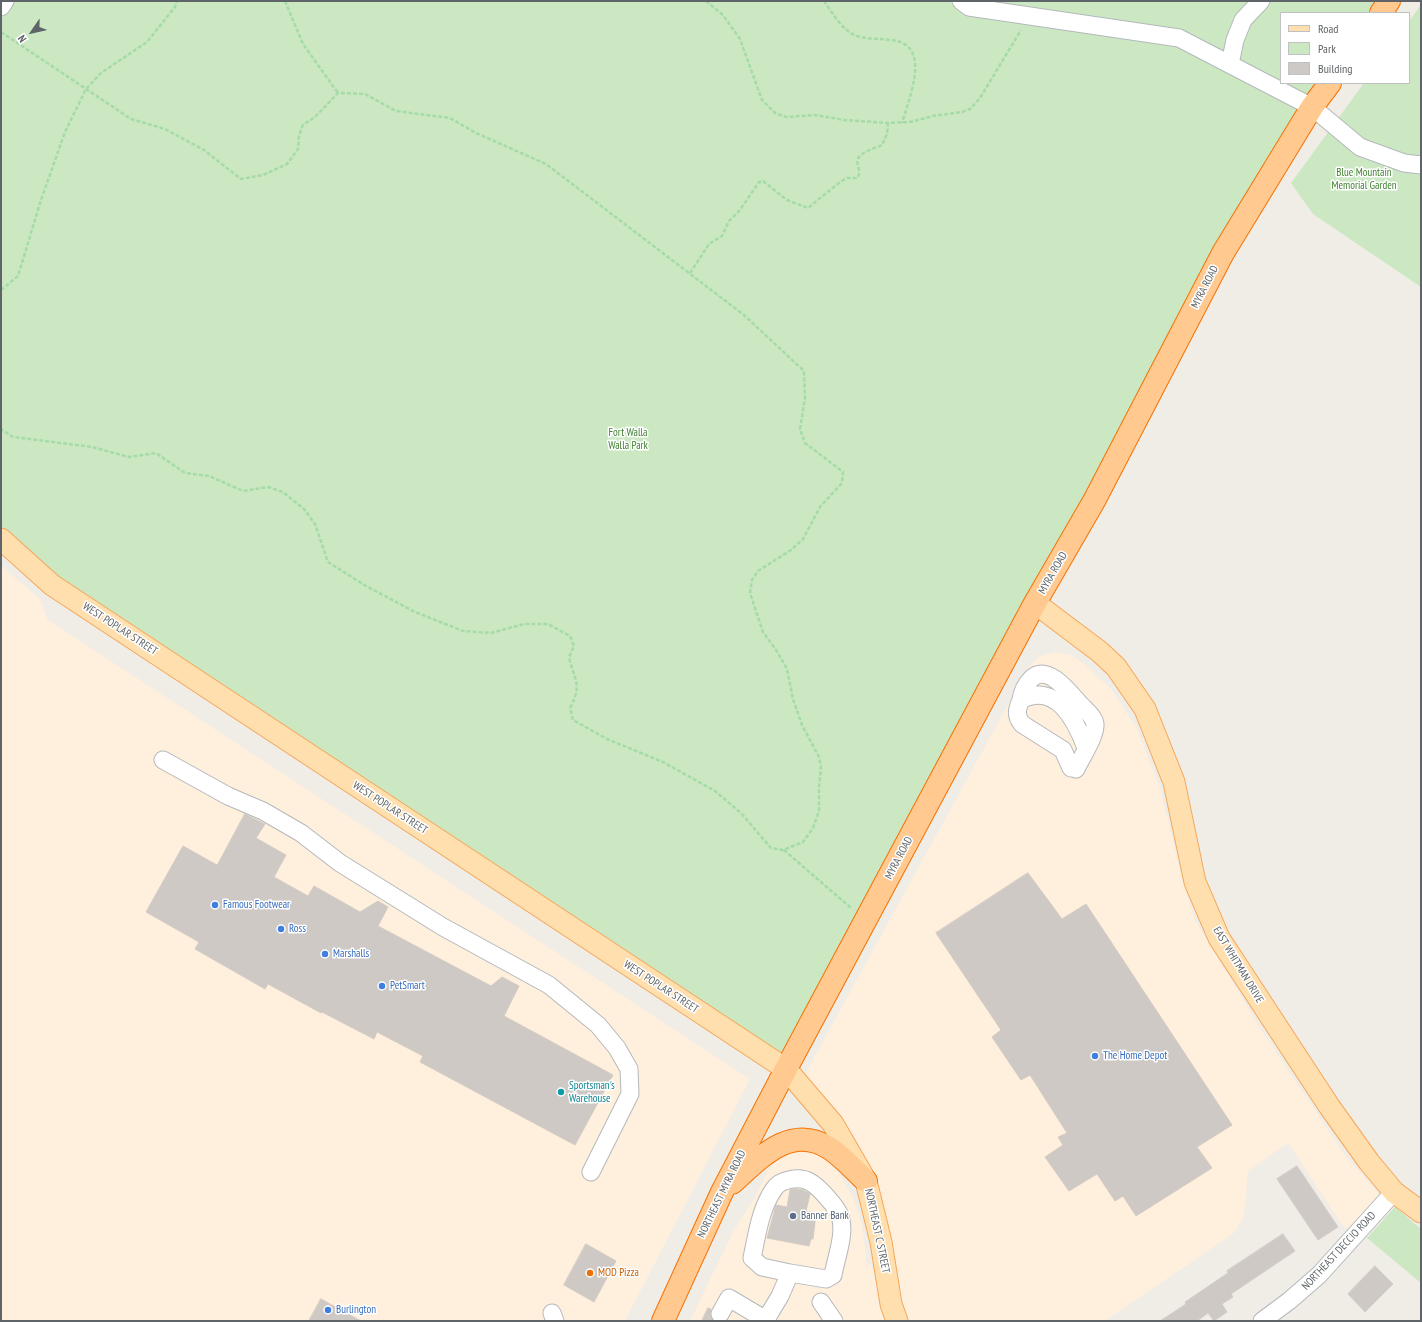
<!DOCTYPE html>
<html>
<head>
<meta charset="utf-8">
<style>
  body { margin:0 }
  #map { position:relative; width:1422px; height:1322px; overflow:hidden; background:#f0ece6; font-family:"PT Sans Narrow",sans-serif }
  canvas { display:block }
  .frame { position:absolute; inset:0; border:2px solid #5e6467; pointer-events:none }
  .legend { position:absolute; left:1280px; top:12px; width:130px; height:72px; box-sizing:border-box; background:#fff; border:1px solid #bfc1c2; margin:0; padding:5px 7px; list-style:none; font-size:12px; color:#5e6467 }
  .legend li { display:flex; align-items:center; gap:8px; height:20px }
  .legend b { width:20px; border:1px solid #bfc1c2 }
  .north { position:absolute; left:12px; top:12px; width:40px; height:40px; -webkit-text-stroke:3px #fff; paint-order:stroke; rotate:236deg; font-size:11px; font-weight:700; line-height:16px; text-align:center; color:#5e6467 }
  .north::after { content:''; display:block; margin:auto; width:14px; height:18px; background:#5e6467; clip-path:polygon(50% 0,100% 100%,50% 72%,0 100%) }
</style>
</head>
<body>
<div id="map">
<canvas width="1422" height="1322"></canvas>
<div class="frame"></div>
<ul class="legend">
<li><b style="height:5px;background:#ffdfad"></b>Road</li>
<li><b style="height:11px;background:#cbe8c3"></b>Park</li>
<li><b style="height:11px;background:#cec9c5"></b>Building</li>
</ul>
<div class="north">N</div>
</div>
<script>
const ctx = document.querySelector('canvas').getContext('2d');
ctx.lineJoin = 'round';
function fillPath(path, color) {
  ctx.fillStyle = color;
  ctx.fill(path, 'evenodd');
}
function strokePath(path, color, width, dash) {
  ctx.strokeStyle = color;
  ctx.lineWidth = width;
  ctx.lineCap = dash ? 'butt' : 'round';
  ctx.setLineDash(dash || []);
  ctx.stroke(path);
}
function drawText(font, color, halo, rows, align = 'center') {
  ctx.font = font + ' "PT Sans Narrow",sans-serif';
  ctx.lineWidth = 3;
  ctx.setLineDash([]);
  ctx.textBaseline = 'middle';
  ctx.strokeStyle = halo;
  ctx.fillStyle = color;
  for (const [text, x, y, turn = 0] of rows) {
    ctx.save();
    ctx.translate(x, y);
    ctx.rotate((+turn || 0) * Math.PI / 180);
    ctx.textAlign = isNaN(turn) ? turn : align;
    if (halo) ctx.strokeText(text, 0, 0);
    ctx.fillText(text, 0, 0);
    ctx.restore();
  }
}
fillPath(new Path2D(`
  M 1,566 L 40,599 L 48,620 L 750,1079 L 625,1321 L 1,1321 Z
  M 1055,652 L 1071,655 L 1084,664 L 1112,690 L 1136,727 L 1160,788 L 1182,878 L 1195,920 L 1260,1028 L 1344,1154 L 1383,1199 L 1353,1231 L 1343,1226 L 1288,1143 L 1248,1171 L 1244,1216 L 1234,1233 L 1105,1321 L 908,1321 L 899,1292 L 874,1178 L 852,1133 L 834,1108 L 804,1076 L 1028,668 L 1038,657 Z
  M 798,1148 L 821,1154 L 839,1173 L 854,1200 L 862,1223 L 867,1266 L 871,1263 L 885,1321 L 690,1321 L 733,1232 L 755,1197 L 769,1169 L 780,1157 Z`), '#ffefdd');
fillPath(new Path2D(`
  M 1,1 L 1389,1 L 1381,13 L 1281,13 L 1281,83 L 1330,83 L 1312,107 L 786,1069 L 1,539 Z
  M 1421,5 L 1421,287 L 1313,214 L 1291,183 L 1364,83 L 1409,83 L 1409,21 Z
  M 1395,1207 L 1421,1229 L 1421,1283 L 1367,1238 Z`), '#cbe8c3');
const building = new Path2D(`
  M 245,814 L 265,824 L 256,838 L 286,855 L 274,877 L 308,896 L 314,886 L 360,912 L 378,901 L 388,907 L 378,926 L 491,986 L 502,977 L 519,986 L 504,1016 L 613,1075 L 575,1145 L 420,1062 L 423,1056 L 377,1032 L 374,1039 L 322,1012 L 321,1013 L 268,984 L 265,989 L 195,949 L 199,942 L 146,912 L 183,846 L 217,865 Z
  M 1028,873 L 1062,919 L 1086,904 L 1232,1125 L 1197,1147 L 1212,1168 L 1136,1216 L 1123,1196 L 1115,1201 L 1097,1174 L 1069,1191 L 1045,1157 L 1063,1145 L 1058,1137 L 1067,1133 L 1030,1075 L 1021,1080 L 992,1037 L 1001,1030 L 936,933 Z
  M 1297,1166 L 1338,1227 L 1318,1240 L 1277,1179 Z
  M 796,1189 L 803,1190 L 810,1194 L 806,1211 L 816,1213 L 813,1239 L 811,1239 L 809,1246 L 767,1238 L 776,1205 L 787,1207 L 790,1190 Z
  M 1283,1234 L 1295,1251 L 1231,1294 L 1233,1297 L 1222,1304 L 1227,1312 L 1214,1321 L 1208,1313 L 1197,1321 L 1160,1321 L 1186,1304 L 1185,1302 L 1228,1273 L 1227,1271 Z
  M 586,1244 L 616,1261 L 594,1302 L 564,1285 Z
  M 1375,1266 L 1393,1284 L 1365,1312 L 1348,1294 Z
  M 321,1299 L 361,1321 L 309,1321 Z
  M 708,1308 L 711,1309 L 710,1314 L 713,1321 L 702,1321 Z`);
fillPath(building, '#cec9c5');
strokePath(building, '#d5ccc4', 1);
const minor = new Path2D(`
  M 961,1 L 969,7 L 1179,38 L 1312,107 L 1360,147 L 1404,163 L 1421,165
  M 1,7 L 5,1
  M 1230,64 L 1235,40 L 1243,20 L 1261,1
  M 1021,700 C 1017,709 1015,715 1022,724 L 1063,750 L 1071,768
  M 163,760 L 228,796 L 263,811 L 301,833 L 340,863 L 443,927 L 549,985 L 598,1025 L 617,1048 L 629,1069 L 630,1094 L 591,1172
  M 1076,769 C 1081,758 1096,736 1095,724 C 1094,716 1084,709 1079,703 C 1069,692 1048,664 1032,678 C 1026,684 1022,691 1021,700 C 1056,681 1076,721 1086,748
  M 821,1302 L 834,1321
  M 552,1313 L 555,1321
  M 720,1314 L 729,1298 L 766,1320
  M 765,1321 L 780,1296 L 790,1273 L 826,1279 L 833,1275 C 836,1258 846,1233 840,1216 C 837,1207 818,1186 810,1182 C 800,1176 780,1179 774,1189 C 760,1209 757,1235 752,1258 L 762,1267 L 790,1273
  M 1262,1321 L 1289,1301 L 1319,1275 L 1394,1192`);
const major = new Path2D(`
  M 1,539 L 52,585 L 786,1069 L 833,1124 L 866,1181 L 881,1242 L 891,1304 L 897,1321
  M 1035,603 L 1100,652 L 1116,667 L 1145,709 L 1174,782 L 1195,882 L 1219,938 L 1329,1106 L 1369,1162 L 1394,1192 L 1421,1212`);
const highway = new Path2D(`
  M 1381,13 L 1389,1
  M 732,1183 C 759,1159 790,1123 829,1148 C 842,1156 854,1170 866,1181
  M 663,1321 L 722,1192 L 786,1069 L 1035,603 L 1094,501 L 1223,253 L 1312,107 L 1330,83`);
strokePath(minor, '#b4b8bb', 19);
strokePath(major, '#f5a65a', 23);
strokePath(highway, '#f77100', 24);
strokePath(new Path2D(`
  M 285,1 L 303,44 L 338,93
  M 706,1 L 723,15 L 740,39 L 762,100 L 775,113 L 786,117 L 815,115 L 845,120 L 888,123 L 910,122 L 933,116 L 962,112 L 970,109 L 980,98 L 1021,30
  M 824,1 C 832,12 843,32 857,36 C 870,40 884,38 897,41 C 931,49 908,101 902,123
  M 1,32 L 131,119 L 165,129 L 204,150 L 241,179 L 263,175 L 287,164 L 298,149 L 299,135 L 303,125 L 315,117 L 338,93 L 365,94 L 396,111 L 450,118 L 476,133 L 546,164 L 744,315 L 804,371 L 805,398 L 800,429 L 805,443 L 843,472 L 842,483 L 820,507 L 803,539 L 791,550 L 758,571 L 752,580 L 750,593 L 763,632 L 776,650 L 787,669 L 793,699 L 802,725 L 819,757 L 821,767 L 819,787 L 819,811 L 813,828 L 803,842 L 783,850 L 771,848 L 741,813 L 715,791 L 663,762 L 607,739 L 573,720 L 570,708 C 583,684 574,680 569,657 L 574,646 L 570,636 L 548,624 L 524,624 L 491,633 L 463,631 L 415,612 L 366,586 L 328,562 L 315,524 L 304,509 L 283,492 L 268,487 L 243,491 L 209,476 L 185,473 L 156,453 L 129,457 L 92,447 L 13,437 L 1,429
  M 690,273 L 709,244 L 722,236 L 729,221 L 740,210 L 759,182 L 763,181 L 787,200 L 808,208 L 840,182 L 847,178 L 857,178 C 863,171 854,164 859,157 C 864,151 875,148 882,145 L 887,134 L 888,123
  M 1,290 L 18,276 L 41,200 L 65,132 L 86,89 L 101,73 L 147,42 L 175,7 L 177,1
  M 784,850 L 851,908`), '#a5dba7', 2.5, [4, 2]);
strokePath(minor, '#fff', 17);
strokePath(major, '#ffdfad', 21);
strokePath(highway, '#ffc98f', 22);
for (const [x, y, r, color] of [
  [215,905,4,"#3f7fe0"],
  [281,929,4,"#3f7fe0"],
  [325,954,4,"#3f7fe0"],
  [382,986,4,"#3f7fe0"],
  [1095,1056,4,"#3f7fe0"],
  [561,1092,4,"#0f9aa8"],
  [793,1216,4,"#5c6f8a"],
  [590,1273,4,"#e8710a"],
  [328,1310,4,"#3f7fe0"]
]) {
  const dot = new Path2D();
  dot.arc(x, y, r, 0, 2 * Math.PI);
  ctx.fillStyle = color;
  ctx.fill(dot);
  strokePath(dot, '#fff', 1.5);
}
drawText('11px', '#418231', '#fff', [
  ["Blue Mountain",1364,173],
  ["Memorial Garden",1364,186],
  ["Fort Walla",628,433],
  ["Walla Park",628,446]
]);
drawText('11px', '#5e6467', '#fff', [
  ["MYRA ROAD",1205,287,-63],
  ["MYRA ROAD",1053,573,-60],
  ["WEST POPLAR STREET",120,629,33],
  ["WEST POPLAR STREET",390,808,33],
  ["MYRA ROAD",899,858,-62],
  ["EAST WHITMAN DRIVE",1238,965,59],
  ["WEST POPLAR STREET",661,987,33],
  ["NORTHEAST MYRA ROAD",722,1194,-64],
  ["NORTHEAST C STREET",877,1231,78],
  ["NORTHEAST DECCIO ROAD",1339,1251,-47]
]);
drawText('11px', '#366cbe', '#fff', [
  ["Famous Footwear",223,905],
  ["Ross",289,929],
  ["Marshalls",333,954],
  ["PetSmart",390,986],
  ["The Home Depot",1103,1056],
  ["Burlington",336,1310]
], 'left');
drawText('11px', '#0d838f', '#fff', [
  ["Sportsman's",569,1086],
  ["Warehouse",569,1099]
], 'left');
drawText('11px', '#4e5e75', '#fff', [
  ["Banner Bank",801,1216]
], 'left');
drawText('11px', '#c56008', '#fff', [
  ["MOD Pizza",598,1273]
], 'left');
</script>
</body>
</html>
